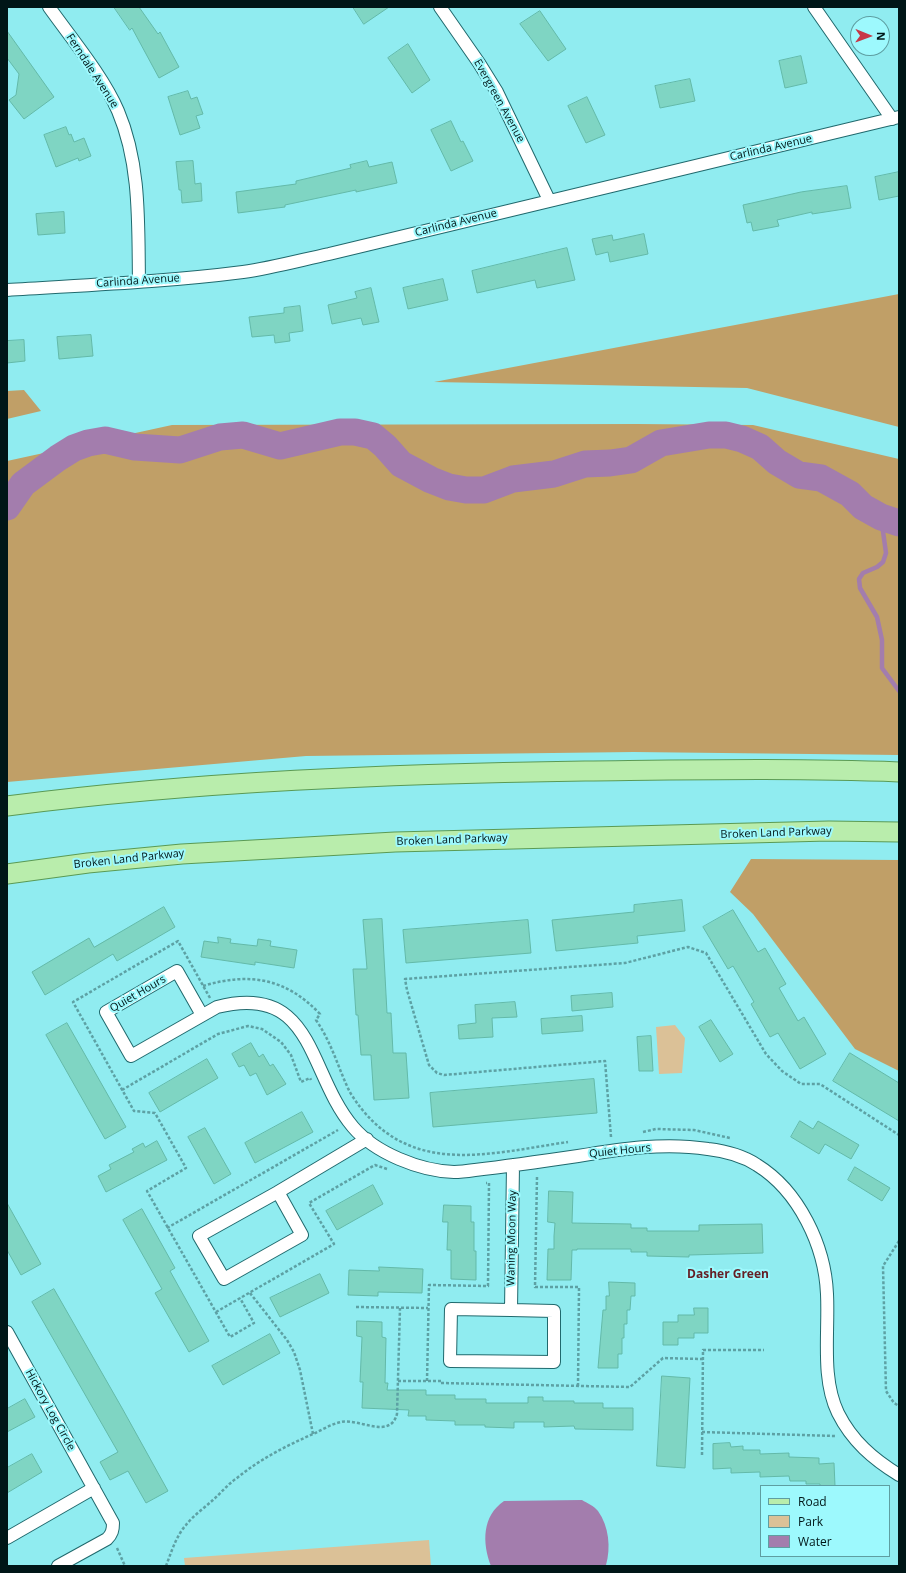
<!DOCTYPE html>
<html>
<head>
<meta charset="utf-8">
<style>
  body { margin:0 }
  #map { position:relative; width:906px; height:1573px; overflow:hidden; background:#90ecf0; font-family:"Open Sans",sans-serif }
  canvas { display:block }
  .frame { position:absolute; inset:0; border:8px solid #001617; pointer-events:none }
  .legend { position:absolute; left:760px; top:1485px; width:130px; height:72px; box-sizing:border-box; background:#9df9fd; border:1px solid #5e9ea1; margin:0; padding:5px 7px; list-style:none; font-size:12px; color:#001617 }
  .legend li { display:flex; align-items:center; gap:8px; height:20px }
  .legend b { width:20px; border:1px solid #5e9ea1 }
  .north { position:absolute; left:850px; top:16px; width:40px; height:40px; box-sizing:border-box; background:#9df9fd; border:1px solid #5e9ea1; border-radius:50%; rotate:91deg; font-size:11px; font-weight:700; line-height:16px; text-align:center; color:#001617 }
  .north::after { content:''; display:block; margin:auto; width:14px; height:18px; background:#c73747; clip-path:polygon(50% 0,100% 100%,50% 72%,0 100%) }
</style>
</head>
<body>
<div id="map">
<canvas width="906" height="1573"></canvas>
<div class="frame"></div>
<ul class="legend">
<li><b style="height:5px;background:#b9edac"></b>Road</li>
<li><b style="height:11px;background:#dbc197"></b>Park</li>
<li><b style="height:11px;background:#a37dad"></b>Water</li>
</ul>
<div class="north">N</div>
</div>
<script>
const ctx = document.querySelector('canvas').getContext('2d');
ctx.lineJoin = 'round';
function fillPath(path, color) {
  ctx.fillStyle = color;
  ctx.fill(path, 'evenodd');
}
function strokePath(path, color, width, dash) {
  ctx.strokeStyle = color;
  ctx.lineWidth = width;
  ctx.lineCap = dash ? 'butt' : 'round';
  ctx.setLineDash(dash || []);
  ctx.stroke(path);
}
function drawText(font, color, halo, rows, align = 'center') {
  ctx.font = font + ' "Open Sans",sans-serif';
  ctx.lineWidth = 4;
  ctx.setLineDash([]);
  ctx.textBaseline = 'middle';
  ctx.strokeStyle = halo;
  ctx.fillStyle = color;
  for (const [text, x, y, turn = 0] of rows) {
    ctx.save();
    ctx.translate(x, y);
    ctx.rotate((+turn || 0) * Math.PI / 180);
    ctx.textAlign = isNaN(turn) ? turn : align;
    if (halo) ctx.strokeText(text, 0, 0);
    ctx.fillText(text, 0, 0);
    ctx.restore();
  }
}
fillPath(new Path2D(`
  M 675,1025 L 685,1038 L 682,1073 L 659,1074 L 656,1027 Z
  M 429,1540 L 431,1566 L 185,1566 L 184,1558 Z`), '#dbc197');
fillPath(new Path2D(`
  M 899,294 L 899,427 L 747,388 L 434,382 Z
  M 24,390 L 41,411 L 7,419 L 7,391 Z
  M 637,424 L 753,425 L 899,459 L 899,755 L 634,752 L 306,756 L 7,782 L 7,461 L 172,425 Z
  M 751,859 L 899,860 L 899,1071 L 855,1049 L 753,914 L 730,892 Z`), '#c09f67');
fillPath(new Path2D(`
  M 582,1500 C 587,1503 594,1506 598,1511 C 609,1526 611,1548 606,1565 L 491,1566 C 482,1543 482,1516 504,1501 Z`), '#a37dad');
strokePath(new Path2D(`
  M 881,517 L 886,553 L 883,562 L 877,567 L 863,573 L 859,579 L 860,588 L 877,617 L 882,640 L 882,668 L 899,691`), '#a37dad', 4.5);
strokePath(new Path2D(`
  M 7,507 L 23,484 L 58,458 L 74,448 L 88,443 L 105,440 L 135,447 L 180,450 L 220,437 L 243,435 L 280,446 L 340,432 L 355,432 L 373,436 L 385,446 L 401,464 L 431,480 L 449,487 L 466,490 L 484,490 L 513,479 L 554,474 L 585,464 L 610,463 L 631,460 L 661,443 L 709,435 L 726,435 L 742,439 L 760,447 L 777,462 L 799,475 L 821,478 L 850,494 L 863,507 L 881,517 L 899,523`), '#a37dad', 27);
const building = new Path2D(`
  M 114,7 L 139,7 L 158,34 L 160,32 L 179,67 L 159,78 L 132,28 L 130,30 Z
  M 353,7 L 389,7 L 364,24 Z
  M 540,11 L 566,49 L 548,61 L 520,24 Z
  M 7,31 L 54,97 L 24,119 L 9,100 L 16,95 L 19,74 L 7,58 Z
  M 408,44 L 430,80 L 412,93 L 388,58 Z
  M 801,56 L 807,83 L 785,88 L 779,61 Z
  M 690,79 L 695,101 L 660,108 L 655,86 Z
  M 188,91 L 191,99 L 197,97 L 203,114 L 196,116 L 200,128 L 180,135 L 168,97 Z
  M 587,97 L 605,135 L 586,143 L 568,106 Z
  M 451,121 L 461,142 L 463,141 L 473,161 L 451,171 L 431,130 Z
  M 66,127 L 69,135 L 71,134 L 74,142 L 84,138 L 91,156 L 79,161 L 78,158 L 56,167 L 44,135 Z
  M 193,161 L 195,184 L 201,183 L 202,201 L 182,203 L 181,190 L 179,190 L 176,162 Z
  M 367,161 L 369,167 L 392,162 L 397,183 L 356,192 L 356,190 L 285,205 L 285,207 L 238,213 L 236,192 L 296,184 L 296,181 L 351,168 L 350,165 Z
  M 899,172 L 899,196 L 879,200 L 875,177 Z
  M 847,186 L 851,208 L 812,214 L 812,212 L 777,220 L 779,226 L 753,231 L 751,222 L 747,223 L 743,205 L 801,192 Z
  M 64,212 L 65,233 L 38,235 L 36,214 Z
  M 644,234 L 648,254 L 610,262 L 608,252 L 596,255 L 592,239 L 612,235 L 613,240 Z
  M 567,248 L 575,280 L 537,288 L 535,280 L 477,293 L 472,271 Z
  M 443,279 L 448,300 L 408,309 L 403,288 Z
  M 371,288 L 379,322 L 363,325 L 361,318 L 332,324 L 328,305 L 357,298 L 355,292 Z
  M 300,306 L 303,331 L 289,333 L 290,341 L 275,343 L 274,335 L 252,337 L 249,317 L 284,313 L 284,308 Z
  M 91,335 L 93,356 L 59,359 L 57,337 Z
  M 24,340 L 25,361 L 7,363 L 7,341 Z
  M 682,900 L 685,931 L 637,936 L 638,943 L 556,951 L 552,920 L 634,912 L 634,905 Z
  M 164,907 L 175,927 L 117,961 L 113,954 L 45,995 L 32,972 L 89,938 L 94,947 Z
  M 733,910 L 758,952 L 765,948 L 786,984 L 779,988 L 798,1021 L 804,1017 L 826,1054 L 800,1069 L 778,1033 L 770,1037 L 751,1004 L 754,1002 L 733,966 L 728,969 L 703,927 Z
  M 382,919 L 387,1013 L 391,1013 L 393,1053 L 406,1053 L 409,1098 L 374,1100 L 371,1055 L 361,1055 L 358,1015 L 356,1015 L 353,969 L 367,969 L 363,920 Z
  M 528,920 L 531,953 L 406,963 L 403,930 Z
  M 218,937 L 231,939 L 230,943 L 257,946 L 258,939 L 271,941 L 270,946 L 297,950 L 294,968 L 255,962 L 255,965 L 201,957 L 204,941 L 218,943 Z
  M 612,993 L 613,1007 L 572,1011 L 571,996 Z
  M 515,1002 L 517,1017 L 492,1018 L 493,1037 L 459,1039 L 458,1025 L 476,1023 L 475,1005 Z
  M 582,1016 L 583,1031 L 542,1034 L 541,1019 Z
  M 711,1020 L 733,1054 L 720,1062 L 699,1027 Z
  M 67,1023 L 126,1127 L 105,1139 L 46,1035 Z
  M 651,1036 L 653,1071 L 639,1071 L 637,1037 Z
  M 251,1043 L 259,1057 L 263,1054 L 270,1066 L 273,1064 L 286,1084 L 267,1095 L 256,1073 L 250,1076 L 244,1065 L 239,1067 L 232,1054 Z
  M 850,1053 L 899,1083 L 899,1121 L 833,1081 Z
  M 207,1059 L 218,1078 L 160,1112 L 149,1093 Z
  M 594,1079 L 597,1113 L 433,1127 L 430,1093 Z
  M 302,1112 L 313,1132 L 255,1163 L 245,1143 Z
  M 800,1121 L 813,1129 L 818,1121 L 859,1145 L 851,1159 L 825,1144 L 819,1154 L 791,1137 Z
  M 205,1128 L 231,1174 L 214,1184 L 188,1137 Z
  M 157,1141 L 167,1160 L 106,1192 L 98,1176 L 111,1169 L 109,1165 L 134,1152 L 132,1149 L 143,1143 L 145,1147 Z
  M 855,1167 L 890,1188 L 882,1201 L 848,1180 Z
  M 373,1185 L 383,1204 L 337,1230 L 326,1211 Z
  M 549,1191 L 573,1192 L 572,1223 L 631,1224 L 631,1228 L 647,1228 L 647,1231 L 699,1231 L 699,1225 L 762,1224 L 763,1253 L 689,1255 L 689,1257 L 647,1256 L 647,1252 L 631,1252 L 631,1249 L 577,1249 L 577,1250 L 572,1250 L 571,1280 L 547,1280 L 548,1249 L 554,1249 L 554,1236 L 555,1223 L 548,1222 Z
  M 7,1203 L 41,1264 L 21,1275 L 7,1250 Z
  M 444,1205 L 471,1206 L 471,1222 L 474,1222 L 474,1251 L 476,1251 L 476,1280 L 451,1279 L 451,1250 L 447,1250 L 448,1222 L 443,1222 Z
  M 142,1209 L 175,1268 L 170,1271 L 209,1341 L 189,1352 L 155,1293 L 162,1289 L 123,1220 Z
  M 379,1267 L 423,1269 L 422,1293 L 378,1292 L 378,1296 L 348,1295 L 349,1270 L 379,1271 Z
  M 320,1274 L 329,1293 L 280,1317 L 270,1298 Z
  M 609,1282 L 635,1283 L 635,1296 L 631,1296 L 630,1310 L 627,1310 L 627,1324 L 624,1324 L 624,1338 L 622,1338 L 622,1354 L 618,1354 L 618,1368 L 598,1368 L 603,1310 L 606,1310 L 606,1296 L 609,1296 Z
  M 54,1289 L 122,1408 L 168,1491 L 146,1503 L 128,1471 L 110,1480 L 100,1462 L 118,1452 L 32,1302 Z
  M 694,1308 L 708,1308 L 708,1333 L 694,1333 L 694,1338 L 678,1338 L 678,1345 L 663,1345 L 663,1322 L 678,1322 L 678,1315 L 694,1315 Z
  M 357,1321 L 382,1322 L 382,1337 L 386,1338 L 385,1383 L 388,1383 L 387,1390 L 426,1390 L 426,1395 L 455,1395 L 455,1399 L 486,1399 L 486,1403 L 528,1403 L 528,1397 L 543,1397 L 543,1401 L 574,1401 L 574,1403 L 603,1403 L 603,1408 L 633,1408 L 633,1430 L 575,1429 L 574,1426 L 544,1427 L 544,1422 L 514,1422 L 514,1428 L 485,1427 L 485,1425 L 455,1425 L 455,1421 L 426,1420 L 426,1416 L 408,1416 L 409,1410 L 362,1408 L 363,1382 L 360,1382 L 362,1337 L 357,1336 Z
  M 270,1334 L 280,1353 L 223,1385 L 212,1366 Z
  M 662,1376 L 690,1378 L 685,1468 L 657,1466 Z
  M 25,1399 L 35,1417 L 7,1432 L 7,1409 Z
  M 730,1443 L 731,1447 L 743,1446 L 743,1450 L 760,1450 L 760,1454 L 789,1453 L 789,1457 L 819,1458 L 819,1464 L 834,1463 L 835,1486 L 820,1486 L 820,1484 L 806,1484 L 806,1481 L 790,1481 L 789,1476 L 760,1477 L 760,1472 L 731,1473 L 731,1468 L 713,1469 L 713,1444 Z
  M 32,1454 L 42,1472 L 7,1493 L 7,1468 Z`);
fillPath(building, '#7fd5c3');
strokePath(building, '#63b9a8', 1);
const street = new Path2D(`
  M 49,7 C 71,38 103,76 118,111 C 141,165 138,225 139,282
  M 440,7 L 479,63 L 497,92 L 549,200
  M 814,7 L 892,119
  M 7,290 C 86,285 165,282 243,272 C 272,268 301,260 329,254 L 899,117
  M 202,1015 L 177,971 L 106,1012 L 131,1056 L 217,1007 C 315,982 307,1073 353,1127 C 375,1153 420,1171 454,1172 C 461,1172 468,1171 475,1170 C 509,1166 544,1161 578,1156 C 621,1149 664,1142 708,1149 C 725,1151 742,1155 757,1165 C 799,1191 825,1246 827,1294 C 829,1333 821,1378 838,1413 C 852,1441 873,1459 899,1475
  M 278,1192 L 199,1236 L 224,1279 L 302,1235 L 278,1192 L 367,1139
  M 511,1310 L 554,1311 L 554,1362 L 450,1361 L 451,1309 L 511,1310 L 513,1165
  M 7,1332 L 113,1523 C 113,1530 112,1534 107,1539 L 58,1566
  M 7,1538 L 94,1488`);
const primary = new Path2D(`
  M 7,806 C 198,781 392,774 585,771 C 689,770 794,768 899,772
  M 7,874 L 88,863 L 182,854 L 395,842 L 829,831 L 899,832`);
strokePath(street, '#20696d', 14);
strokePath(primary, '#5a9a54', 21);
strokePath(new Path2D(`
  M 203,986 C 249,972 286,978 320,1014 L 316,1020 C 327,1036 334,1054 341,1072 C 344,1079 347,1087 351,1094 C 405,1179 486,1154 568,1142
  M 210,998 L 178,941 L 73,1002 L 134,1111 L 155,1113 L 186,1168 L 147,1191 L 230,1337 L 254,1323 L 240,1298
  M 122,1090 L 218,1034 L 248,1026 L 262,1029 L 281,1042 L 291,1055 L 301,1082 L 310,1078 L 311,1080
  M 643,1132 L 656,1129 L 694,1130 L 730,1138
  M 611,1137 L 605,1061 L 444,1075 L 437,1073 L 429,1065 L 407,990 L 405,979 L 625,963 L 688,947 L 706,953 L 766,1054 L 782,1071 L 801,1084 L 820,1084 L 899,1135
  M 537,1177 L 535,1287 L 579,1287 L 578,1386
  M 167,1228 L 338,1130
  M 899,1241 L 883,1266 L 886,1391 L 894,1403 L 899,1406
  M 250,1293 L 287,1340 L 294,1352 L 300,1370 L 313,1434
  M 356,1307 L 428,1308
  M 216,1312 L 334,1244 L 309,1203 L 375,1165 L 387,1169
  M 398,1381 L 441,1381 L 441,1383 L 630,1387 L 663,1358 L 703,1359
  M 427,1381 L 429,1285 L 488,1286 L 489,1183 L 486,1183
  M 702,1432 L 835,1436
  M 702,1455 L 703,1350 L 764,1350
  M 117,1548 L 125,1566
  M 166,1566 C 171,1553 176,1536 186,1525 C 193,1516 204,1508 213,1500 C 221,1493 228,1484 237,1478 C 260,1459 286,1446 313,1434 C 322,1430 331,1424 341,1422 C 359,1418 390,1440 397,1414 L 400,1308`), '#5da1a4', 2.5, [3, 2]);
strokePath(street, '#fff', 12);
strokePath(primary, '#b9edac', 19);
drawText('11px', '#001617', '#9df9fd', [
  ["Ferndale Avenue",92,71,57],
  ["Evergreen Avenue",499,101,61],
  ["Carlinda Avenue",771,148,-13],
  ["Carlinda Avenue",456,223,-14],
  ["Carlinda Avenue",138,281,-4],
  ["Broken Land Parkway",776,833,-2],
  ["Broken Land Parkway",452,840,-2],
  ["Broken Land Parkway",129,859,-6],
  ["Quiet Hours",138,994,-30],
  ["Quiet Hours",620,1151,-6],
  ["Waning Moon Way",512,1238,-89],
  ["Hickory Log Circle",50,1410,61]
]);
drawText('bold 12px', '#651f25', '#9df9fd', [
  ["Dasher Green",728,1275]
]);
</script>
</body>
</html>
